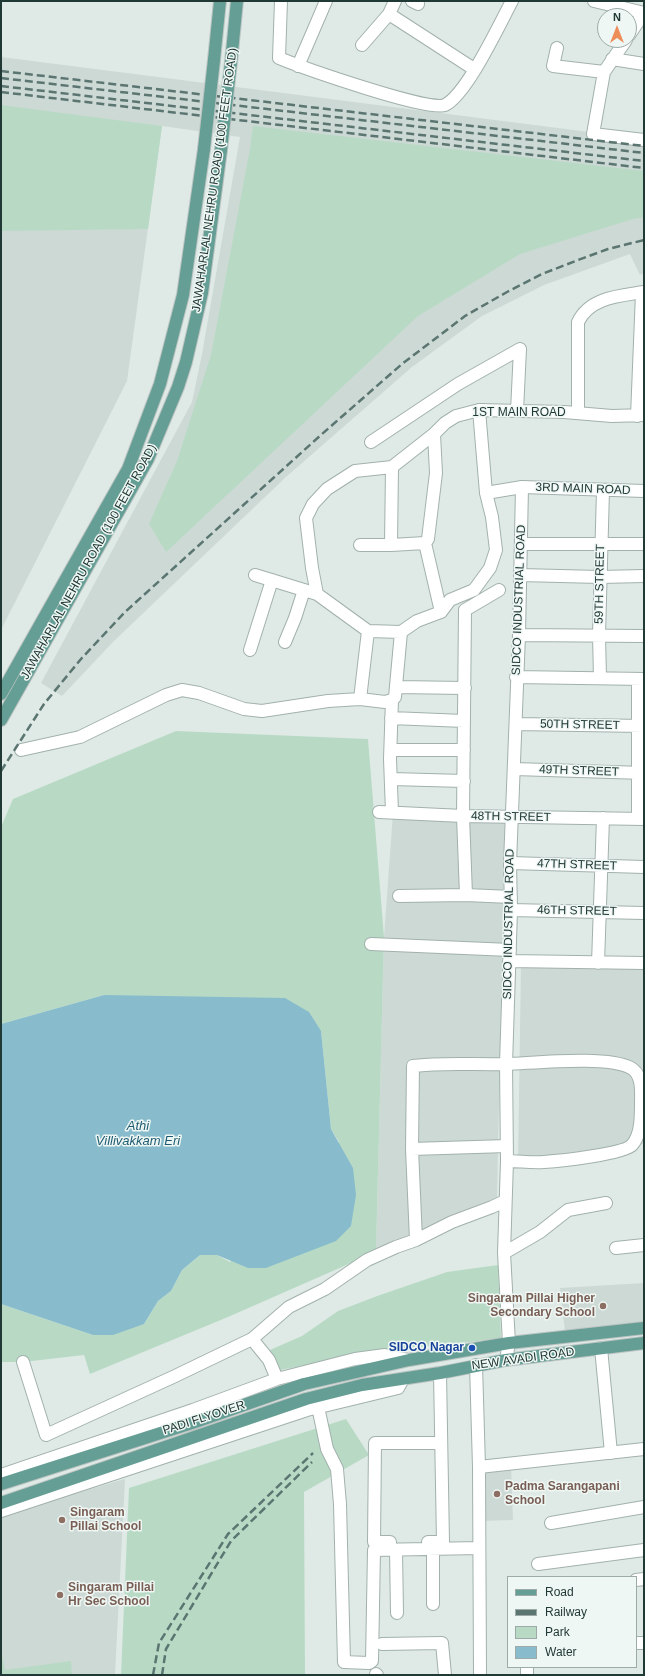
<!DOCTYPE html>
<html>
<head>
<meta charset="utf-8">
<style>
  body { margin:0 }
  #map { position:relative; width:645px; height:1676px; overflow:hidden; background:#dfeae6; font-family:Helvetica,sans-serif }
  canvas { display:block }
  .frame { position:absolute; inset:0; border:2px solid #213935; pointer-events:none }
  .legend { position:absolute; left:507px; top:1576px; width:130px; height:92px; box-sizing:border-box; background:#eff7f4; border:1px solid #9daba8; margin:0; padding:5px 7px; list-style:none; font-size:12px; color:#213935 }
  .legend li { display:flex; align-items:center; gap:8px; height:20px }
  .legend b { width:20px; border:1px solid #9daba8 }
  .north { position:absolute; left:597px; top:8px; width:40px; height:40px; box-sizing:border-box; background:#eff7f4; border:1px solid #9daba8; border-radius:50%; rotate:0deg; font-size:11px; font-weight:700; line-height:16px; text-align:center; color:#213935 }
  .north::after { content:''; display:block; margin:auto; width:14px; height:18px; background:#ec8d5a; clip-path:polygon(50% 0,100% 100%,50% 72%,0 100%) }
</style>
</head>
<body>
<div id="map">
<canvas width="645" height="1676"></canvas>
<div class="frame"></div>
<ul class="legend">
<li><b style="height:5px;background:#659e95"></b>Road</li>
<li><b style="height:5px;background:#5b7571"></b>Railway</li>
<li><b style="height:11px;background:#b8dac5"></b>Park</li>
<li><b style="height:11px;background:#88bccd"></b>Water</li>
</ul>
<div class="north">N</div>
</div>
<script>
const ctx = document.querySelector('canvas').getContext('2d');
ctx.lineJoin = 'round';
function fillPath(path, color) {
  ctx.fillStyle = color;
  ctx.fill(path, 'evenodd');
}
function strokePath(path, color, width, dash) {
  ctx.strokeStyle = color;
  ctx.lineWidth = width;
  ctx.lineCap = dash ? 'butt' : 'round';
  ctx.setLineDash(dash || []);
  ctx.stroke(path);
}
function drawText(font, color, halo, rows, align = 'center') {
  ctx.font = font + ' Helvetica,sans-serif';
  ctx.lineWidth = 3;
  ctx.setLineDash([]);
  ctx.textBaseline = 'middle';
  ctx.strokeStyle = halo;
  ctx.fillStyle = color;
  for (const [text, x, y, turn = 0] of rows) {
    ctx.save();
    ctx.translate(x, y);
    ctx.rotate((+turn || 0) * Math.PI / 180);
    ctx.textAlign = isNaN(turn) ? turn : align;
    if (halo) ctx.strokeText(text, 0, 0);
    ctx.fillText(text, 0, 0);
    ctx.restore();
  }
}
fillPath(new Path2D(`
  M 1,57 L 644,139 L 644,273 L 640,275 L 630,254 L 544,285 L 482,316 L 412,367 L 286,477 L 114,641 L 62,696 L 41,683 L 192,402 L 202,354 L 240,137 L 162,126 L 127,381 L 1,630 Z
  M 393,813 L 505,814 L 497,1197 L 376,1252 L 384,937 Z
  M 521,965 L 644,966 L 644,1144 L 518,1161 Z
  M 644,1283 L 644,1324 L 565,1331 L 560,1288 Z
  M 511,1467 L 513,1520 L 482,1521 L 482,1468 Z
  M 125,1479 L 115,1675 L 1,1675 L 1,1515 Z`), '#cdd9d5');
fillPath(new Path2D(`
  M 1,105 L 162,126 L 148,229 L 1,231 Z
  M 253,126 L 644,171 L 644,217 L 633,219 L 520,254 L 418,316 L 166,552 L 149,524 L 177,461 L 211,355 L 250,149 Z
  M 176,731 L 368,739 L 384,937 L 376,1252 L 228,1317 L 90,1374 L 84,1355 L 23,1362 L 1,1362 L 1,1304 L 93,1335 L 144,1324 L 158,1301 L 171,1291 L 182,1270 L 200,1255 L 217,1255 L 230,1262 L 339,1142 L 331,1129 L 321,1031 L 104,995 L 1,1024 L 1,827 L 13,799 Z
  M 498,1265 L 501,1338 L 454,1344 L 390,1349 L 280,1370 L 270,1350 L 302,1336 L 338,1311 L 380,1295 L 447,1272 Z
  M 346,1419 L 369,1455 L 304,1492 L 305,1675 L 121,1675 L 129,1488 Z
  M 1,1651 L 5,1670 L 71,1661 L 72,1675 L 1,1675 Z`), '#b8dac5');
fillPath(new Path2D(`
  M 104,995 L 285,998 L 309,1012 L 321,1031 L 331,1129 L 353,1168 L 356,1195 L 351,1226 L 336,1241 L 266,1268 L 248,1268 L 217,1255 L 200,1255 L 182,1270 L 171,1291 L 158,1301 L 144,1324 L 113,1335 L 93,1335 L 1,1304 L 1,1024 Z`), '#88bccd');
const minor = new Path2D(`
  M 281,1 L 279,58 C 301,67 428,112 445,105 C 467,94 499,25 512,1
  M 412,1 L 418,4
  M 594,1 L 644,13
  M 389,14 L 395,1
  M 629,35 L 644,13
  M 626,40 L 604,72 L 593,134 L 644,140
  M 362,45 L 389,14 L 474,69
  M 557,48 L 553,66 L 604,72
  M 612,59 L 644,64
  M 298,66 L 326,1
  M 479,410 L 486,493 L 492,517 L 496,550 L 490,568 L 474,590 L 450,600 L 441,612 L 417,621 L 401,632 L 368,631 L 317,594 L 312,568 L 306,518 L 313,504 L 327,489 L 355,471 L 392,467 L 434,434 L 445,423 L 456,416 L 479,410 L 564,412 L 612,416 L 644,415
  M 578,413 L 578,322 C 590,297 620,296 644,292
  M 637,416 L 642,293
  M 371,442 L 458,384 L 520,349 L 517,411
  M 486,493 L 522,487 L 644,491
  M 425,543 L 441,612
  M 521,544 L 644,544
  M 360,545 L 391,545 L 425,543 L 428,539 L 436,473 L 434,434
  M 391,545 L 392,467
  M 255,575 L 317,594
  M 520,575 L 600,577 L 644,576
  M 519,635 L 644,636
  M 285,642 L 295,618 L 304,590
  M 250,650 L 272,580
  M 516,677 L 644,679
  M 600,678 L 599,635 L 603,490
  M 396,687 L 465,688
  M 360,699 L 368,631
  M 392,700 L 390,759 L 392,812
  M 391,718 L 464,721
  M 516,724 L 644,726
  M 21,750 L 80,737 L 166,695 L 182,690 L 199,693 L 244,709 L 262,711 L 328,701 L 360,699 L 385,702 L 392,700 L 395,697 L 401,632
  M 391,750 L 464,750
  M 514,769 L 644,773
  M 391,779 L 464,781
  M 379,812 L 463,816 L 644,819
  M 638,818 L 638,679
  M 510,863 L 644,867
  M 466,895 L 463,816 L 465,610 L 499,590
  M 399,896 L 466,895 L 511,897
  M 511,910 L 644,913
  M 371,944 L 510,950
  M 509,961 L 644,963
  M 598,963 L 603,818
  M 412,1149 L 507,1146
  M 416,1240 L 412,1149 L 413,1066 C 444,1062 476,1065 507,1064 C 535,1063 608,1055 631,1068 C 643,1075 641,1092 641,1104 C 641,1117 641,1135 632,1145 C 624,1154 559,1161 544,1162 C 532,1163 519,1161 507,1161
  M 616,1248 L 644,1245
  M 504,1253 L 540,1232 L 568,1210 L 606,1203
  M 601,1348 L 611,1453
  M 506,1360 L 509,1343 L 504,1253 L 507,1161 L 506,1064 L 511,910 L 510,863 L 519,635 L 522,487
  M 23,1362 L 46,1435 L 173,1377 L 252,1339
  M 476,1365 L 479,1467 L 480,1675
  M 277,1379 L 269,1360 L 252,1339 L 289,1307 L 325,1289 L 367,1260 L 396,1247 L 416,1240 L 452,1222 L 492,1207 L 505,1201
  M 318,1407 L 327,1449 L 337,1469 L 340,1504 L 344,1662 L 369,1663 L 372,1661 L 374,1550 L 479,1548
  M 479,1467 L 644,1449
  M 1,1475 L 193,1410 L 277,1379 L 355,1359 L 385,1355 L 409,1360
  M 1,1511 L 307,1410 L 398,1388 L 403,1379
  M 551,1523 L 644,1507
  M 390,1542 L 374,1542 L 375,1443 L 441,1443
  M 428,1542 L 443,1542 L 440,1373
  M 433,1549 L 433,1604
  M 396,1550 L 397,1613
  M 538,1564 L 644,1550
  M 636,1580 L 644,1579
  M 636,1643 L 644,1643
  M 382,1644 L 442,1643 L 445,1675
  M 376,1674 L 377,1675
  M 527,1675 L 527,1667`);
const major = new Path2D(`
  M 214,60 L 220,1
  M 231,62 L 237,1
  M 1,694 L 128,469 L 160,384 L 183,295 L 204,149
  M 1,720 L 148,459 L 178,387 L 186,362 L 202,293 L 221,150
  M 1,1484 L 198,1421 L 304,1384 L 409,1360 L 509,1343 L 644,1328
  M 1,1503 L 306,1399 L 362,1385 L 440,1373 L 506,1360 L 644,1343`);
strokePath(minor, '#a2b1ad', 14);
strokePath(major, '#bcc4c2', 14);
strokePath(minor, '#fff', 12);
strokePath(major, '#659e95', 12);
strokePath(new Path2D(`
  M 1,71 L 644,146
  M 1,78 L 644,153
  M 1,86 L 644,161
  M 1,92 L 644,168
  M 1,771 L 44,704 L 81,659 L 125,612 L 322,434 L 402,364 L 465,316 L 507,292 L 542,274 L 578,260 L 608,249 L 644,240
  M 153,1675 L 159,1643 L 228,1534 L 313,1453
  M 162,1675 L 166,1649 L 231,1541 L 312,1462`), '#5b7571', 2.5, [8, 4]);
const majorBridge = new Path2D(`
  M 204,149 L 214,60
  M 221,150 L 231,62`);
strokePath(majorBridge, '#bcc4c2', 14, []);
strokePath(majorBridge, '#659e95', 12);
for (const [x, y, r, color] of [
  [603,1306,4,"#8d6e63"],
  [472,1348,4,"#1a4fb4"],
  [497,1494,4,"#8d6e63"],
  [62,1520,4,"#8d6e63"],
  [60,1595,4,"#8d6e63"]
]) {
  const dot = new Path2D();
  dot.arc(x, y, r, 0, 2 * Math.PI);
  ctx.fillStyle = color;
  ctx.fill(dot);
  strokePath(dot, '#eff7f4', 1.5);
}
drawText('12px', '#213935', '#eff7f4', [
  ["JAWAHARLAL NEHRU ROAD (100 FEET ROAD)",215,180,-82],
  ["1ST MAIN ROAD",519,413],
  ["3RD MAIN ROAD",583,489,2],
  ["JAWAHARLAL NEHRU ROAD (100 FEET ROAD)",89,562,-61],
  ["59TH STREET",600,584,-89],
  ["SIDCO INDUSTRIAL ROAD",519,600,-88],
  ["50TH STREET",580,725,1],
  ["49TH STREET",579,771,2],
  ["48TH STREET",511,817,1],
  ["47TH STREET",577,865,2],
  ["46TH STREET",577,911,1],
  ["SIDCO INDUSTRIAL ROAD",509,924,-89],
  ["NEW AVADI ROAD",523,1359,-8],
  ["PADI FLYOVER",204,1418,-18]
]);
drawText('bold 12px', '#785e54', '#eff7f4', [
  ["Singaram Pillai Higher",595,1299,"right"],
  ["Secondary School",595,1313,"right"],
  ["Padma Sarangapani",505,1487],
  ["School",505,1501],
  ["Singaram",70,1513],
  ["Pillai School",70,1527],
  ["Singaram Pillai",68,1588],
  ["Hr Sec School",68,1602]
], 'left');
drawText('bold 12px', '#164399', '#eff7f4', [
  ["SIDCO Nagar",464,1348]
], 'right');
drawText('italic 13px', '#1e5b72', '#eff7f4', [
  ["Athi",138,1126],
  ["Villivakkam Eri",138,1141]
]);
</script>
</body>
</html>
